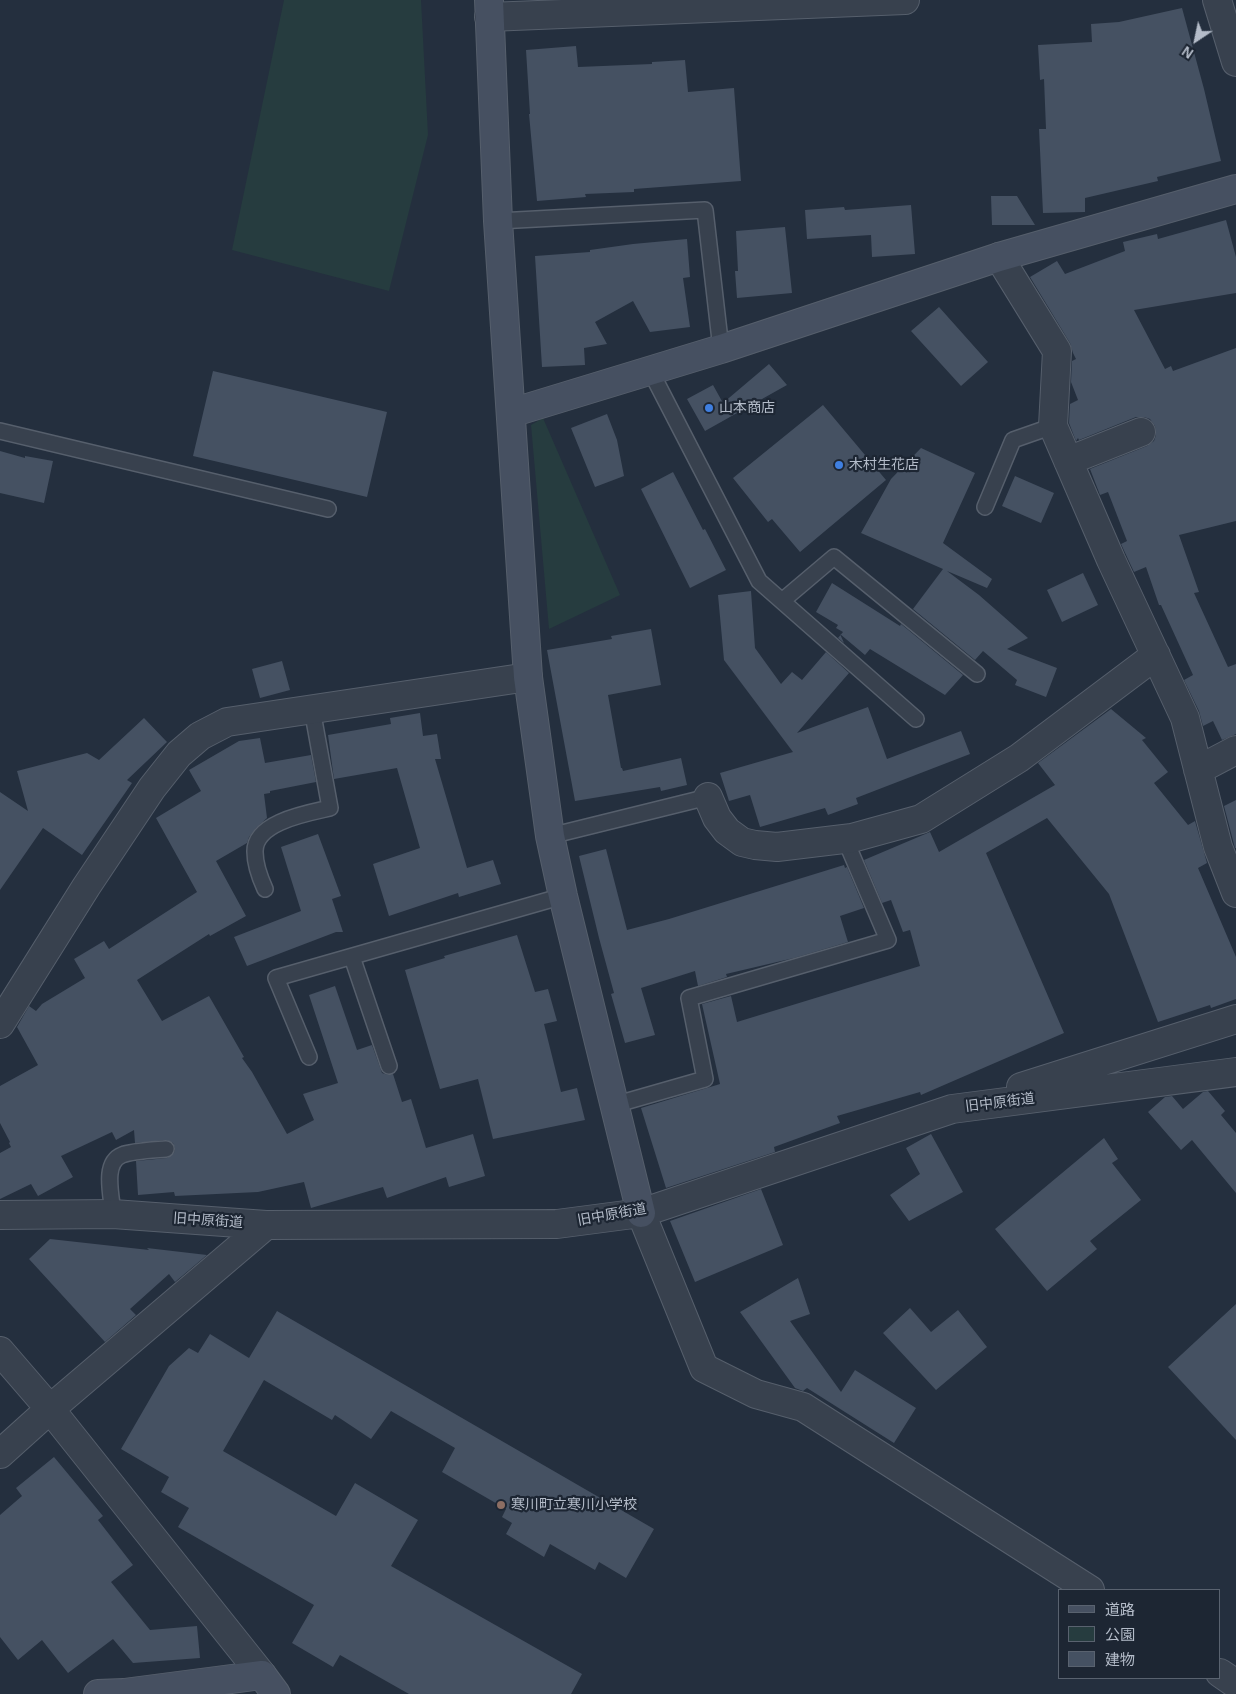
<!DOCTYPE html>
<html>
<head>
<meta charset="utf-8">
<style>
  body { margin:0 }
  #map { position:relative; width:1236px; height:1694px; overflow:hidden; background:#242f3e; font-family:Arial,"Noto Sans JP",sans-serif }
  canvas { display:block }
  .legend { position:absolute; left:1058px; top:1589px; width:162px; height:90px; box-sizing:border-box; background:#1d2633; border:1px solid #59626f; margin:0; padding:6px 9px; list-style:none; font-size:15px; color:#b4bcc9 }
  .legend li { display:flex; align-items:center; gap:10px; height:25px }
  .legend b { width:25px; border:1px solid #59626f }
  .north { position:absolute; left:1171px; top:15px; width:50px; height:50px; -webkit-text-stroke:4px #1d2633; paint-order:stroke; rotate:214deg; font-size:14px; font-weight:700; line-height:20px; text-align:center; color:#b4bcc9 }
  .north::after { content:''; display:block; margin:auto; width:18px; height:22px; background:#b4bcc9; clip-path:polygon(50% 0,100% 100%,50% 72%,0 100%) }
</style>
</head>
<body>
<div id="map">
<canvas width="1236" height="1694"></canvas>
<ul class="legend">
<li><b style="height:6px;background:#465061"></b>道路</li>
<li><b style="height:14px;background:#263c3f"></b>公園</li>
<li><b style="height:14px;background:#455162"></b>建物</li>
</ul>
<div class="north">N</div>
</div>
<script>
const ctx = document.querySelector('canvas').getContext('2d');
ctx.lineJoin = 'round';
function fillPath(path, color) {
  ctx.fillStyle = color;
  ctx.fill(path, 'evenodd');
}
function strokePath(path, color, width, dash) {
  ctx.strokeStyle = color;
  ctx.lineWidth = width;
  ctx.lineCap = dash ? 'butt' : 'round';
  ctx.setLineDash(dash || []);
  ctx.stroke(path);
}
function drawText(font, color, halo, rows, align = 'center') {
  ctx.font = font + ' Arial,"Noto Sans JP",sans-serif';
  ctx.lineWidth = 4.5;
  ctx.setLineDash([]);
  ctx.textBaseline = 'middle';
  ctx.strokeStyle = halo;
  ctx.fillStyle = color;
  for (const [text, x, y, turn = 0] of rows) {
    ctx.save();
    ctx.translate(x, y);
    ctx.rotate((+turn || 0) * Math.PI / 180);
    ctx.textAlign = isNaN(turn) ? turn : align;
    if (halo) ctx.strokeText(text, 0, 0);
    ctx.fillText(text, 0, 0);
    ctx.restore();
  }
}
fillPath(new Path2D(`
  M 284,0 L 421,0 L 428,135 L 389,291 L 232,250 Z
  M 543,418 L 620,595 L 549,629 L 531,425 Z`), '#263c3f');
fillPath(new Path2D(`
  M 1182,8 L 1204,89 L 1221,161 L 1157,177 L 1158,181 L 1085,198 L 1085,212 L 1043,213 L 1039,129 L 1046,129 L 1044,79 L 1040,80 L 1038,45 L 1092,42 L 1091,24 L 1119,22 Z
  M 576,46 L 578,67 L 652,64 L 652,62 L 685,60 L 688,92 L 734,88 L 741,181 L 634,189 L 634,192 L 585,194 L 586,197 L 537,201 L 529,114 L 530,114 L 526,50 Z
  M 991,196 L 1017,196 L 1035,225 L 992,225 Z
  M 911,205 L 915,254 L 872,257 L 871,235 L 807,239 L 805,210 L 844,207 L 845,210 Z
  M 1226,220 L 1236,257 L 1236,293 L 1134,310 L 1165,369 L 1171,366 L 1173,371 L 1236,348 L 1236,521 L 1179,535 L 1199,592 L 1194,593 L 1228,667 L 1236,664 L 1236,734 L 1222,740 L 1213,721 L 1203,726 L 1199,711 L 1184,680 L 1193,675 L 1161,605 L 1159,605 L 1146,567 L 1134,572 L 1121,544 L 1127,541 L 1108,492 L 1100,495 L 1090,469 L 1147,446 L 1154,441 L 1156,435 L 1155,426 L 1150,419 L 1144,417 L 1136,417 L 1079,440 L 1078,438 L 1076,441 L 1069,423 L 1070,404 L 1078,400 L 1071,382 L 1072,361 L 1076,359 L 1073,353 L 1070,343 L 1030,277 L 1057,261 L 1065,274 L 1125,251 L 1123,242 L 1157,234 L 1158,239 Z
  M 785,227 L 792,293 L 737,298 L 735,271 L 738,271 L 736,231 Z
  M 687,239 L 690,277 L 683,278 L 690,327 L 650,332 L 633,301 L 595,322 L 607,344 L 584,348 L 585,365 L 542,367 L 535,256 L 590,252 L 590,250 L 633,244 Z
  M 939,307 L 988,362 L 961,386 L 911,331 Z
  M 769,364 L 787,385 L 705,431 L 687,399 L 713,385 L 723,403 Z
  M 213,371 L 387,412 L 367,497 L 193,456 Z
  M 823,405 L 886,480 L 800,552 L 772,519 L 768,522 L 733,478 Z
  M 607,414 L 617,440 L 624,476 L 595,487 L 571,428 Z
  M 921,448 L 975,473 L 943,543 L 992,579 L 987,588 L 947,571 L 979,595 L 1028,638 L 1007,649 L 1057,668 L 1046,697 L 1015,685 L 1017,680 L 983,651 L 975,660 L 913,609 L 943,569 L 861,533 L 891,479 Z
  M 0,451 L 25,458 L 25,456 L 53,461 L 44,503 L 0,493 Z
  M 673,472 L 703,530 L 705,529 L 726,570 L 690,588 L 641,489 Z
  M 1015,476 L 1054,493 L 1041,523 L 1002,506 Z
  M 1083,573 L 1098,605 L 1062,622 L 1047,590 Z
  M 832,583 L 900,626 L 901,624 L 963,675 L 945,695 L 870,649 L 865,655 L 840,634 L 844,643 L 838,638 L 843,632 L 836,628 L 838,625 L 816,612 Z
  M 751,591 L 755,648 L 781,684 L 792,672 L 802,680 L 826,652 L 849,673 L 797,733 L 868,707 L 887,759 L 961,731 L 970,754 L 856,798 L 858,804 L 828,815 L 825,808 L 760,827 L 750,795 L 729,801 L 720,773 L 793,752 L 724,660 L 718,595 Z
  M 651,629 L 661,685 L 608,695 L 621,768 L 622,768 L 623,771 L 681,758 L 687,785 L 661,791 L 660,787 L 575,801 L 547,650 L 612,639 L 611,636 Z
  M 282,661 L 290,690 L 260,698 L 252,669 Z
  M 1111,709 L 1146,738 L 1142,740 L 1168,772 L 1154,783 L 1188,825 L 1195,821 L 1207,863 L 1198,868 L 1236,957 L 1236,999 L 1211,1008 L 1210,1005 L 1158,1022 L 1109,894 L 1047,818 L 986,853 L 1064,1033 L 921,1095 L 920,1092 L 837,1116 L 840,1123 L 774,1147 L 775,1152 L 666,1188 L 641,1108 L 720,1084 L 702,1004 L 731,996 L 737,1022 L 920,966 L 910,930 L 903,932 L 891,900 L 882,903 L 864,860 L 930,832 L 939,852 L 1055,785 L 1038,763 Z
  M 420,713 L 423,736 L 437,734 L 441,759 L 435,759 L 467,868 L 493,860 L 501,884 L 459,897 L 458,893 L 389,916 L 373,864 L 420,848 L 397,768 L 334,779 L 328,735 L 391,724 L 390,718 Z
  M 144,718 L 167,742 L 127,780 L 132,783 L 82,855 L 43,828 L 0,890 L 0,792 L 28,811 L 17,771 L 87,753 L 99,760 Z
  M 260,738 L 265,763 L 311,755 L 316,782 L 270,791 L 270,793 L 264,794 L 267,818 L 256,828 L 249,837 L 247,843 L 216,861 L 246,916 L 210,936 L 209,934 L 137,980 L 162,1021 L 209,996 L 244,1057 L 242,1058 L 252,1072 L 287,1134 L 314,1120 L 303,1094 L 338,1083 L 309,995 L 335,986 L 357,1050 L 372,1045 L 382,1073 L 388,1075 L 393,1074 L 402,1102 L 411,1099 L 426,1148 L 473,1134 L 485,1176 L 449,1187 L 446,1177 L 387,1198 L 383,1187 L 311,1208 L 304,1182 L 258,1192 L 175,1196 L 174,1192 L 138,1195 L 136,1161 L 167,1158 L 174,1153 L 175,1149 L 173,1143 L 166,1140 L 135,1143 L 134,1130 L 116,1140 L 112,1132 L 61,1156 L 73,1177 L 38,1196 L 31,1184 L 0,1199 L 0,1153 L 11,1147 L 9,1143 L 10,1142 L 0,1123 L 0,1086 L 38,1065 L 17,1027 L 29,1006 L 36,1011 L 42,1004 L 85,978 L 74,959 L 104,941 L 109,949 L 197,892 L 156,818 L 201,791 L 189,770 L 239,741 Z
  M 1236,800 L 1236,848 L 1235,848 L 1224,806 Z
  M 318,834 L 341,896 L 332,899 L 343,932 L 336,932 L 247,966 L 234,937 L 301,911 L 281,847 Z
  M 606,849 L 627,930 L 669,919 L 844,865 L 845,868 L 847,867 L 864,908 L 840,916 L 848,942 L 794,958 L 726,974 L 727,977 L 698,986 L 695,971 L 641,988 L 655,1035 L 625,1043 L 611,994 L 614,993 L 599,938 L 579,856 Z
  M 517,935 L 535,992 L 548,989 L 557,1021 L 544,1024 L 561,1092 L 577,1088 L 585,1120 L 493,1139 L 478,1079 L 440,1089 L 405,970 L 445,958 L 444,956 Z
  M 1208,1091 L 1225,1111 L 1221,1115 L 1236,1133 L 1236,1193 L 1192,1140 L 1181,1150 L 1148,1112 L 1165,1097 L 1172,1096 L 1183,1109 L 1203,1092 Z
  M 931,1134 L 963,1192 L 909,1221 L 890,1195 L 920,1174 L 906,1148 Z
  M 1104,1138 L 1118,1159 L 1112,1163 L 1141,1200 L 1090,1241 L 1097,1249 L 1047,1291 L 995,1229 Z
  M 761,1189 L 783,1245 L 695,1282 L 670,1221 Z
  M 50,1239 L 149,1250 L 147,1248 L 207,1255 L 175,1282 L 169,1274 L 130,1309 L 136,1315 L 105,1342 L 29,1259 Z
  M 798,1278 L 810,1314 L 790,1321 L 841,1392 L 855,1370 L 916,1408 L 894,1443 L 807,1388 L 803,1391 L 795,1388 L 740,1312 Z
  M 1236,1304 L 1236,1440 L 1168,1367 Z
  M 910,1308 L 931,1332 L 958,1310 L 987,1347 L 936,1390 L 883,1333 Z
  M 277,1311 L 654,1529 L 626,1578 L 599,1562 L 595,1570 L 550,1544 L 544,1557 L 506,1534 L 512,1523 L 502,1517 L 506,1509 L 442,1472 L 455,1448 L 391,1411 L 371,1439 L 335,1415 L 332,1420 L 264,1380 L 223,1451 L 336,1516 L 355,1483 L 418,1520 L 391,1566 L 582,1674 L 571,1694 L 409,1694 L 340,1655 L 333,1667 L 292,1643 L 314,1605 L 178,1527 L 189,1508 L 161,1492 L 169,1477 L 121,1449 L 169,1366 L 189,1348 L 198,1353 L 210,1334 L 249,1358 Z
  M 54,1457 L 103,1516 L 98,1520 L 133,1565 L 111,1582 L 150,1630 L 197,1626 L 200,1658 L 133,1663 L 113,1639 L 68,1673 L 42,1640 L 18,1660 L 0,1637 L 0,1515 L 22,1496 L 16,1488 Z`), '#455162');
const lane = new Path2D(`
  M 498,221 L 705,210 L 721,349
  M 650,370 L 759,581 L 916,719
  M 0,431 L 328,509
  M 985,507 L 1013,440 L 1053,426
  M 782,601 L 834,557 L 977,674
  M 550,836 L 708,797
  M 265,889 C 260,878 255,864 255,852 C 254,822 308,813 330,808 L 312,709
  M 352,957 L 389,1066
  M 309,1057 L 276,978 L 563,896
  M 614,1105 L 705,1079 L 689,998 L 888,940 L 845,839
  M 113,1214 C 112,1197 102,1163 122,1155 C 132,1151 155,1150 166,1149`);
const street = new Path2D(`
  M 1217,0 L 1236,62
  M 489,17 L 905,0
  M 999,257 L 1057,351 L 1053,426 L 1111,560 L 1185,718 L 1218,847 L 1236,893
  M 1068,461 L 1141,432
  M 1198,770 L 1236,750
  M 708,797 L 717,818 L 727,831 L 742,842 L 755,845 L 777,847 L 852,838 L 921,819 L 1019,758 L 1156,655
  M 0,1024 L 86,887 L 152,788 L 179,754 L 200,736 L 227,722 L 528,677
  M 1021,1087 L 1236,1019
  M 641,1213 L 704,1368 L 756,1394 L 803,1407 L 1090,1590
  M 0,1215 L 113,1214 L 266,1225 L 557,1224 L 641,1213 L 952,1109 L 1236,1072
  M 0,1351 L 50,1409 L 0,1454
  M 1220,1673 L 1236,1684
  M 262,1675 L 50,1409 L 266,1225`);
const secondary = new Path2D(`
  M 489,0 L 498,221 L 528,677 L 550,836 L 563,896 L 641,1213
  M 511,413 L 721,349 L 999,257 L 1236,189
  M 98,1694 L 124,1693 L 262,1675 L 276,1694`);
strokePath(lane, '#565f6c', 18);
strokePath(street, '#565f6c', 30);
strokePath(secondary, '#565f6c', 30);
strokePath(lane, '#38414e', 15);
strokePath(street, '#38414e', 28);
strokePath(secondary, '#465061', 28);
for (const [x, y, r, color] of [
  [709,408,5,"#3f7fe0"],
  [839,465,5,"#3f7fe0"],
  [501,1505,5,"#8d6e63"]
]) {
  const dot = new Path2D();
  dot.arc(x, y, r, 0, 2 * Math.PI);
  ctx.fillStyle = color;
  ctx.fill(dot);
  strokePath(dot, '#1d2633', 2);
}
drawText('14px', '#b4bcc9', '#1d2633', [
  ["山本商店",719,408],
  ["木村生花店",849,465],
  ["寒川町立寒川小学校",511,1505]
], 'left');
drawText('14px', '#b4bcc9', '#1d2633', [
  ["旧中原街道",1000,1103,-7],
  ["旧中原街道",612,1215,-10],
  ["旧中原街道",208,1221,4]
]);
</script>
</body>
</html>
